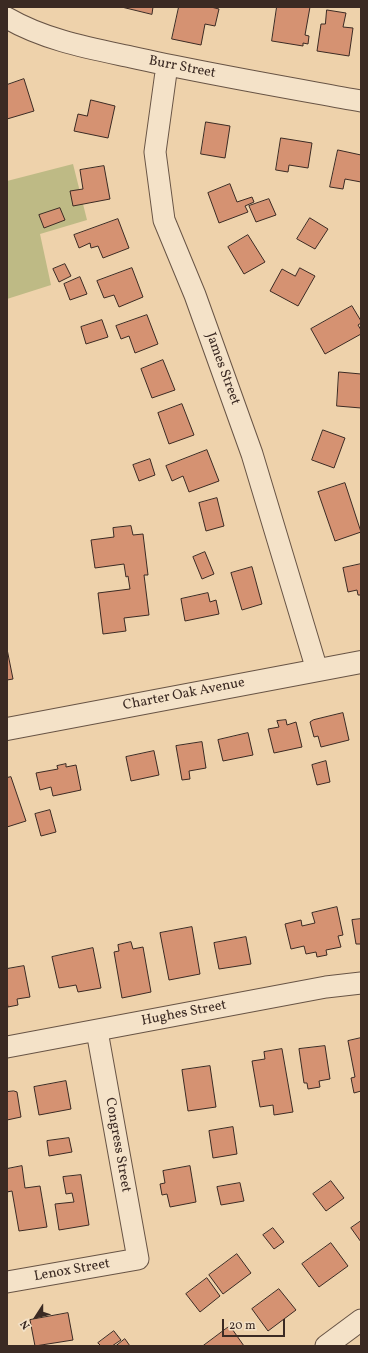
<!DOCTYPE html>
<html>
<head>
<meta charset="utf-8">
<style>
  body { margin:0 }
  #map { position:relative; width:368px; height:1353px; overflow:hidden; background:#eed2ab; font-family:Vollkorn,serif }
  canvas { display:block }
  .frame { position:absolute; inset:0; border:8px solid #3b2a23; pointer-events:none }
  .north { position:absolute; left:16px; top:1297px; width:40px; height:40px; -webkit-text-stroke:3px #f4e2c8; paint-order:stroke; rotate:234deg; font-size:11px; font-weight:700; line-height:16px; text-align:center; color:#3b2a23 }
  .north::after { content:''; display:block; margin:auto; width:14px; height:18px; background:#3b2a23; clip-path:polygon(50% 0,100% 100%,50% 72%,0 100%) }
  .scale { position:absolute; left:222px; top:1319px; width:63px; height:18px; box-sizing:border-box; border:2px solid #3b2a23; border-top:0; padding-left:5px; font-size:12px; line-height:14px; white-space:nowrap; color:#3b2a23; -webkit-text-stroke:3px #f4e2c8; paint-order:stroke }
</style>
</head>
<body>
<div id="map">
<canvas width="368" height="1353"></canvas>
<div class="frame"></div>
<div class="north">N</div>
<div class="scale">20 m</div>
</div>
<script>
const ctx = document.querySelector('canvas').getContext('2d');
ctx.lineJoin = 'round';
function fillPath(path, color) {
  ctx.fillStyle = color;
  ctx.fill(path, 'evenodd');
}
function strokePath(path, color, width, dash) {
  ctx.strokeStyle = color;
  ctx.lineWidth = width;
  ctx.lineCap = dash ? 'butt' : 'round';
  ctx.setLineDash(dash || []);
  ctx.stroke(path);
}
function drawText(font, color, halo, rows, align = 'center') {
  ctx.font = font + ' Vollkorn,serif';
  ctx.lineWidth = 4;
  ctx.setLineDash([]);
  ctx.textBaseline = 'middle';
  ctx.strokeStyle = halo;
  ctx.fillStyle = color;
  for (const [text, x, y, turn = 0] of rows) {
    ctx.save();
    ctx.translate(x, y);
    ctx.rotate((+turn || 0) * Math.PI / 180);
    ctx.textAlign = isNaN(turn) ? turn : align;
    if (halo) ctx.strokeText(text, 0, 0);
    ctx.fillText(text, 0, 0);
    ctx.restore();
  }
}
fillPath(new Path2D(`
  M 73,164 L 87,220 L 40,234 L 51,285 L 7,299 L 7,181 Z`), '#beba85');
const building = new Path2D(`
  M 122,7 L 153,7 L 152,14 Z
  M 179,7 L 211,7 L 219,9 L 215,26 L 205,24 L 201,45 L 172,39 Z
  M 277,7 L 310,7 L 305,35 L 309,36 L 308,44 L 303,43 L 303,46 L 272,41 Z
  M 327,10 L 346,13 L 343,27 L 353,28 L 349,56 L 317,51 L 321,24 L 325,24 Z
  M 24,79 L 34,111 L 7,119 L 7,85 Z
  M 91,100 L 115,106 L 108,138 L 74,131 L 78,114 L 87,116 Z
  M 206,122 L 230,126 L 225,158 L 201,154 Z
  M 281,138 L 312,143 L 308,168 L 289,165 L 288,172 L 276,170 Z
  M 338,150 L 361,155 L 361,182 L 345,179 L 343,189 L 330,187 Z
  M 104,166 L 110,199 L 73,206 L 70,191 L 83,189 L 80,170 Z
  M 230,184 L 237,202 L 252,197 L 254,202 L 245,206 L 248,212 L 219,223 L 208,193 Z
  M 269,199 L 276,215 L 256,222 L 249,206 Z
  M 60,208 L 65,220 L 44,228 L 39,215 Z
  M 310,218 L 328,229 L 315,249 L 297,239 Z
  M 118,219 L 129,248 L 103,258 L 98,246 L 91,248 L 90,243 L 79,248 L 74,235 Z
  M 248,235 L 265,262 L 244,274 L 228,247 Z
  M 65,264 L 71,276 L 59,282 L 53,269 Z
  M 132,268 L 143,297 L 119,307 L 114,295 L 104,298 L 97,281 Z
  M 300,268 L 315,276 L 298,306 L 270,291 L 282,269 L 295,276 Z
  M 80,277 L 87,294 L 70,300 L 64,284 Z
  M 352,306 L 361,321 L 361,323 L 358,325 L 361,330 L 361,334 L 325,354 L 311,329 Z
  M 147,315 L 158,344 L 135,353 L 129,336 L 121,339 L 116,326 Z
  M 102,320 L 108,337 L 86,344 L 81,327 Z
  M 163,360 L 175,390 L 152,398 L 141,369 Z
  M 339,372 L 361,374 L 361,408 L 337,406 Z
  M 182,404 L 194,435 L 169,444 L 158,413 Z
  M 323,430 L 345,438 L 334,468 L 312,460 Z
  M 207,450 L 219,481 L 189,492 L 183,476 L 172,481 L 166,466 Z
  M 150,459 L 155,475 L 139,481 L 133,465 Z
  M 345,483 L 361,532 L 335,541 L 318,492 Z
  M 217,498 L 224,526 L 206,531 L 199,503 Z
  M 131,526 L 133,535 L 143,534 L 148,575 L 144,575 L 149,615 L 124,618 L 126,631 L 103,634 L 98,593 L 130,589 L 128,576 L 126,577 L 124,564 L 95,568 L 91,540 L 114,537 L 113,528 Z
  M 205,552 L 214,574 L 202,579 L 193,557 Z
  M 361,564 L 361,595 L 358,595 L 357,590 L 348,592 L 343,568 Z
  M 252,567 L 262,604 L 242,610 L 231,573 Z
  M 208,593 L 210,602 L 216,600 L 219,614 L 185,621 L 181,599 Z
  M 7,649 L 13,679 L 7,680 Z
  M 343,713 L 349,740 L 321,747 L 318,736 L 314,737 L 310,722 L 313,720 Z
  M 286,720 L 287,725 L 296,722 L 302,747 L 274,753 L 268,729 L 279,727 L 277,721 Z
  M 248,733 L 253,755 L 223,761 L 218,740 Z
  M 202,742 L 206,768 L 189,771 L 190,779 L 182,780 L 176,746 Z
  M 154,751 L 159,775 L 131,781 L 126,757 Z
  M 326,761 L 330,782 L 317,785 L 312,765 Z
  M 66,764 L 66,767 L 76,765 L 81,790 L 53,796 L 51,787 L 40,790 L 36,773 L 58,769 L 57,766 Z
  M 11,777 L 26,821 L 7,827 L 7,778 Z
  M 50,810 L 56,832 L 41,836 L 35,814 Z
  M 337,907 L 343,935 L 338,936 L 341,947 L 326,950 L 327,955 L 317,957 L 316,952 L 306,954 L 304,946 L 291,949 L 285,924 L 301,920 L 302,926 L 315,923 L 312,913 Z
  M 361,919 L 361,944 L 356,944 L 352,920 Z
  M 192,927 L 200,974 L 169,980 L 160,933 Z
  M 246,937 L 251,964 L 219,969 L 214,943 Z
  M 131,942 L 133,949 L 143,947 L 151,992 L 122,998 L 114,952 L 119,951 L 118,945 Z
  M 93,948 L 101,988 L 78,992 L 76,985 L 59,988 L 52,957 Z
  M 24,966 L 30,997 L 17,999 L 18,1005 L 8,1007 L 7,1001 L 7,969 Z
  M 361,1038 L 361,1091 L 354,1093 L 351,1078 L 355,1077 L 348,1041 Z
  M 325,1046 L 330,1079 L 319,1081 L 320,1087 L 308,1089 L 307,1083 L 304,1083 L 299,1049 Z
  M 282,1049 L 293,1112 L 274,1115 L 273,1105 L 260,1107 L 252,1061 L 265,1059 L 264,1052 Z
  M 210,1066 L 216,1107 L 188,1111 L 182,1070 Z
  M 66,1081 L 71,1109 L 39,1115 L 34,1087 Z
  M 14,1091 L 17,1092 L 21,1117 L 7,1120 L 7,1092 Z
  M 233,1127 L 237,1154 L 213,1158 L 209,1131 Z
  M 69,1138 L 72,1152 L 49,1156 L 47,1141 Z
  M 22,1166 L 25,1188 L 40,1186 L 47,1227 L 19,1231 L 12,1191 L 7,1192 L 7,1169 Z
  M 190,1166 L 196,1202 L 170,1207 L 167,1194 L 162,1195 L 160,1184 L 165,1183 L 163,1171 Z
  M 81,1175 L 89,1225 L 59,1230 L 55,1204 L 74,1202 L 72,1193 L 66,1194 L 63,1177 Z
  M 331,1181 L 344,1198 L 326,1211 L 313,1194 Z
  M 240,1183 L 244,1201 L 221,1205 L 217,1187 Z
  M 361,1221 L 361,1242 L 351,1228 Z
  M 273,1228 L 284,1242 L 274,1249 L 263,1235 Z
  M 331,1243 L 348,1266 L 319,1287 L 302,1264 Z
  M 237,1254 L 251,1273 L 223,1294 L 209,1275 Z
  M 207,1278 L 220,1296 L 200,1312 L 186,1294 Z
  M 279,1289 L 296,1310 L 268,1331 L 252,1309 Z
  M 68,1313 L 73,1340 L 35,1346 L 30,1320 Z
  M 230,1326 L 244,1346 L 203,1346 Z
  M 114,1331 L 121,1340 L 112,1346 L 101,1346 L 98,1343 Z
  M 125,1339 L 130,1346 L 116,1346 Z`);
fillPath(building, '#d59272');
strokePath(building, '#3b2a23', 1);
const minor = new Path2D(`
  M 7,18 C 45,40 89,48 131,57 C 207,74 284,87 361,101
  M 167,65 L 155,152 L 164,220 L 195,295 L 252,454 L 317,670
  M 7,1047 L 326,987 L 361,983
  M 7,1282 L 138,1259 L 97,1031
  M 326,1346 L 361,1320`);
const tertiary = new Path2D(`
  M 7,729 L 361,662`);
strokePath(minor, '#685445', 23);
strokePath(tertiary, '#685445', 24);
strokePath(minor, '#f4e2c8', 21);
strokePath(tertiary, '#f4e2c8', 22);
drawText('14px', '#3b2a23', '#f4e2c8', [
  ["Burr Street",182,68,11],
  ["James Street",222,369,70],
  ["Charter Oak Avenue",184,695,-11],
  ["Hughes Street",184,1014,-11],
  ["Congress Street",117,1145,80],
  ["Lenox Street",72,1271,-10]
]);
</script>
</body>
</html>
